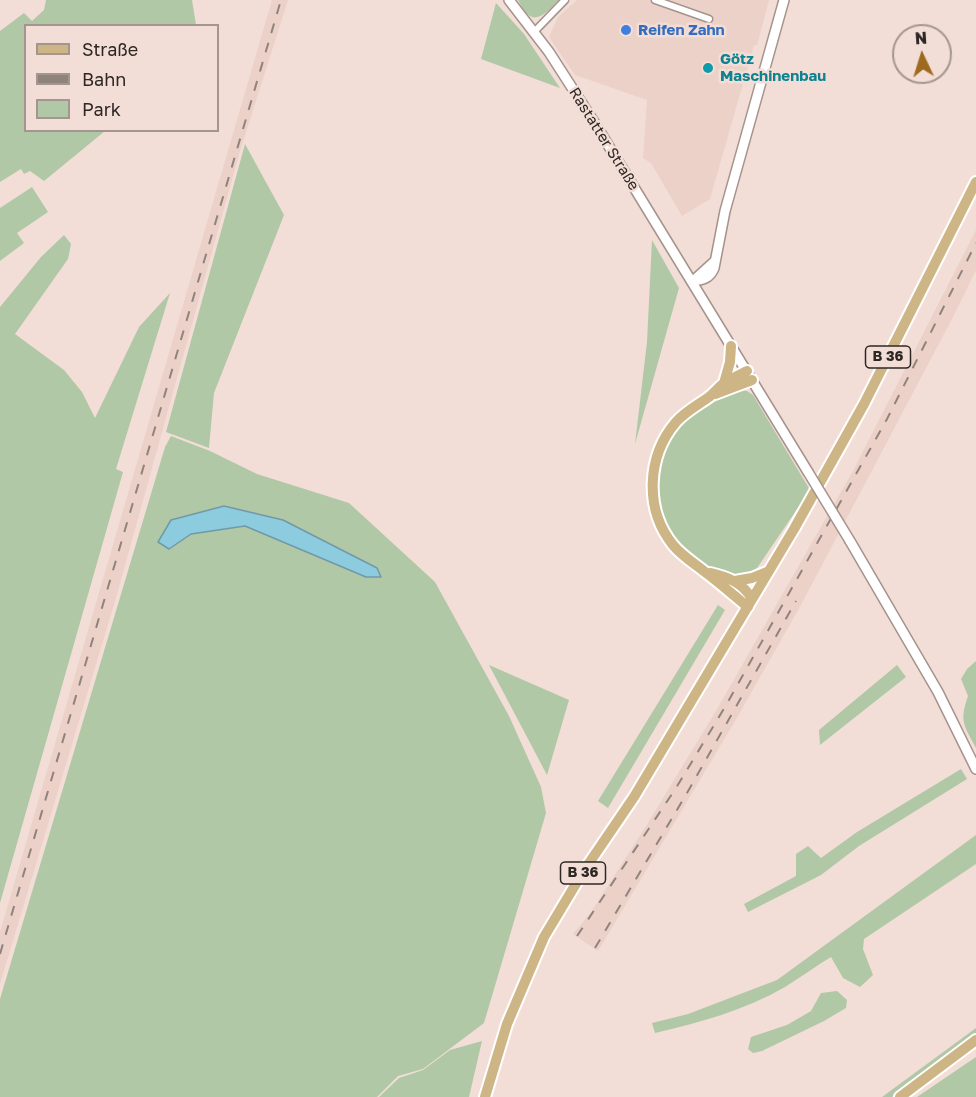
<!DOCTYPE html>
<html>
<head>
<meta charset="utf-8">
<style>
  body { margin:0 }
  #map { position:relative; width:976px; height:1097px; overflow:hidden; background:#f2ded7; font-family:"Golos Text",sans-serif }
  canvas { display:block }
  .legend { position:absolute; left:24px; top:24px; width:195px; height:108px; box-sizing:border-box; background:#f2ded7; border:2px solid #a4958f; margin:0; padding:8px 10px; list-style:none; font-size:18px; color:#2e2724 }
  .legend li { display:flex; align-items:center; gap:12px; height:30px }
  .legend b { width:30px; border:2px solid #a4958f }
  .north { position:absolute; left:892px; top:24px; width:60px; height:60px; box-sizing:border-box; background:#f2ded7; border:2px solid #a4958f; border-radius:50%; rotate:356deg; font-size:16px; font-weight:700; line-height:24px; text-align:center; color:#2e2724 }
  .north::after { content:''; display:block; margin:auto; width:21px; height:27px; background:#9d6a20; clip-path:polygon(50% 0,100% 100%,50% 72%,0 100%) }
</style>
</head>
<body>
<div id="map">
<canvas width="976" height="1097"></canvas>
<ul class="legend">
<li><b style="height:8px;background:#ceb586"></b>Straße</li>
<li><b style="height:8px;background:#90837e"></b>Bahn</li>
<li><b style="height:16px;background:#b0c8a5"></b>Park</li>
</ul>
<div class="north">N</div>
</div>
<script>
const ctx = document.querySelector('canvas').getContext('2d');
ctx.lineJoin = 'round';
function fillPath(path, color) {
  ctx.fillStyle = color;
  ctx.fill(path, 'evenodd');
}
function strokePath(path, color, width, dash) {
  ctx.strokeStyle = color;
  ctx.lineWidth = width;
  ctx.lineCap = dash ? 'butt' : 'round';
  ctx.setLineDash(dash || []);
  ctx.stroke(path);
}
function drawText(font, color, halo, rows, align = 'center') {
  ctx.font = font + ' "Golos Text",sans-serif';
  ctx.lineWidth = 5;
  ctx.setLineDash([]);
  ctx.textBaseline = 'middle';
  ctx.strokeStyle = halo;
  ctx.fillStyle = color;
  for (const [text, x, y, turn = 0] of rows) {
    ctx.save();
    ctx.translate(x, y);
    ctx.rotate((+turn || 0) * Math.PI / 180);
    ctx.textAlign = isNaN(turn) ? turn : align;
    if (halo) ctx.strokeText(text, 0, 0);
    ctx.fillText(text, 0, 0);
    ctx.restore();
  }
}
fillPath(new Path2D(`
  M 272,0 L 288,0 L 240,151 L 116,598 L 0,984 L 0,932 Z
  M 577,0 L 769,0 L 757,45 L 754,45 L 710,199 L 682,216 L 651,163 L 643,158 L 647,100 L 575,75 L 549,37 L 558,17 Z
  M 976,230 L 976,270 L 954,315 L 802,603 L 738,716 L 598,951 L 573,934 L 591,912 L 646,826 L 716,711 L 786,588 L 854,469 Z`), '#ebd1c7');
fillPath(new Path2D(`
  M 46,0 L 192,0 L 196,25 L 26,26 L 26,130 L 105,131 L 44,181 L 30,171 L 24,174 L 21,169 L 0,182 L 0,31 L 24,13 L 32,21 L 44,10 Z
  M 518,0 L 559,0 C 541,18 532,28 518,0 Z
  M 496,3 L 524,34 L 560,88 L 481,59 Z
  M 245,144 L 284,215 L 214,393 L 209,448 L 166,432 Z
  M 32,187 L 48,212 L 17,233 L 24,243 L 0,261 L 0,208 Z
  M 64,235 L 71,244 L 68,259 L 15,334 L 64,370 L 82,392 L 95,418 L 139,327 L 170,293 L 116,469 L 123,472 L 0,903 L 0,307 L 41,257 Z
  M 652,240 L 679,288 L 635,444 L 647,342 Z
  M 742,390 L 747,391 L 753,395 L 810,490 L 753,574 C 746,575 737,579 730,578 C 725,577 718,572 713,570 C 663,548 641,488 670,439 C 685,414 716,400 742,390 Z
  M 171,436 L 210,451 L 257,474 L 349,503 L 435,582 L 509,716 L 541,787 L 546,813 L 484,1023 L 423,1069 L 398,1076 L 377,1097 L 0,1097 L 0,999 L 165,447 Z
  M 718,605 L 725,610 L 608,808 L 598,801 Z
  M 976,661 L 976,748 C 964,725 959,722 968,696 L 961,679 L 967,669 Z
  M 489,665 L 569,700 L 547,775 Z
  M 897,665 L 906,677 L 820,745 L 819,730 Z
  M 961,769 L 967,779 L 859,846 L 821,875 L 748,912 L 744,904 L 796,876 L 796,854 L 808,846 L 821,858 L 857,832 Z
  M 976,835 L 976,864 L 864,939 L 863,949 L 873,975 L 860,987 L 843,978 L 831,957 C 816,966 801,977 785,987 C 745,1010 699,1023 655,1033 L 652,1023 L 688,1014 L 777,980 Z
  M 837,991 L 847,1000 L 846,1008 L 824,1021 L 762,1051 L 753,1053 L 748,1049 L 751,1037 L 787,1025 L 811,1011 L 821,993 Z
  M 976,1028 L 976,1033 L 892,1097 L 882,1097 Z
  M 482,1041 L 469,1097 L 379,1097 L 399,1078 L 423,1070 L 450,1050 Z
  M 976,1057 L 976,1097 L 917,1097 Z`), '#b0c8a5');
const water = new Path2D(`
  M 224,506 L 283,520 L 377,568 L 381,577 L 366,577 L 245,526 L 191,534 L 169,549 L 158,542 L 171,520 Z`);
fillPath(water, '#8dcbdf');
strokePath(water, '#709aa7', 1.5);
const street = new Path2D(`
  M 655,0 L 709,19
  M 534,32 L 565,0`);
const secondary = new Path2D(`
  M 509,0 L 549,52 L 594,122 L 808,472
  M 693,281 C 703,280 710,278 714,268 L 725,211 L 784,0
  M 693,281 L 715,261
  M 850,541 L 938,692 L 976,769`);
const primary = new Path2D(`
  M 747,371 C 739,375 730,379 723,384 C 718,388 714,393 709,397 C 698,405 686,411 676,422 C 647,456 644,509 673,545 C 682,556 694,563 705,572 C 720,583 733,595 748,607
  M 724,383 L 730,362 L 731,346
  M 715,394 L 752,380
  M 710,573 C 728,577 743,583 752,599
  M 735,581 L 752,578 L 769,571
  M 485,1097 L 507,1024 L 544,937 L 583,872 L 634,797 L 794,529 L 864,404 L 976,182
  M 900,1097 L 976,1040`);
strokePath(street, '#a5938c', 9);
strokePath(secondary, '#a5938c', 12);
strokePath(primary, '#fff', 14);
strokePath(street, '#fff', 6);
strokePath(secondary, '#fff', 9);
strokePath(primary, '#ceb586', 10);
strokePath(new Path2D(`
  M 577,936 L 676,788 L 725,707 L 887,419 L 976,243
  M 595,948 L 687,793 L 796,601
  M 0,954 L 281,0`), '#90837e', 2, [10, 10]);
const secondaryBridge = new Path2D(`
  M 808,472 L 850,541`);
strokePath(secondaryBridge, '#a5938c', 12, []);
strokePath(secondaryBridge, '#fff', 9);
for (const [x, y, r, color] of [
  [626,30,6,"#3f7fe0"],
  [708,68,6,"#0f9aa8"]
]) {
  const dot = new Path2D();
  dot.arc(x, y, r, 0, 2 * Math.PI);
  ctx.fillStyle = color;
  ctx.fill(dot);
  strokePath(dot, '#f2ded7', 2);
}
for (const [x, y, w] of [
  [888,357,45],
  [583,873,45]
]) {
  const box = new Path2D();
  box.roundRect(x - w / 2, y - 11, w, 22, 4.5);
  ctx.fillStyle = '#f2ded7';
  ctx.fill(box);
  strokePath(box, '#2e2724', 1.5);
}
drawText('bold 14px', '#2e2724', null, [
  ["B 36",888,357],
  ["B 36",583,873]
]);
drawText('bold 15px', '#366cbe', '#f2ded7', [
  ["Reifen Zahn",638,30]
], 'left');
drawText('bold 15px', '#0d838f', '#f2ded7', [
  ["Götz",720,59],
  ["Maschinenbau",720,76]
], 'left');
drawText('15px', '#2e2724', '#f2ded7', [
  ["Rastatter Straße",604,139,58]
]);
</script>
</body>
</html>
